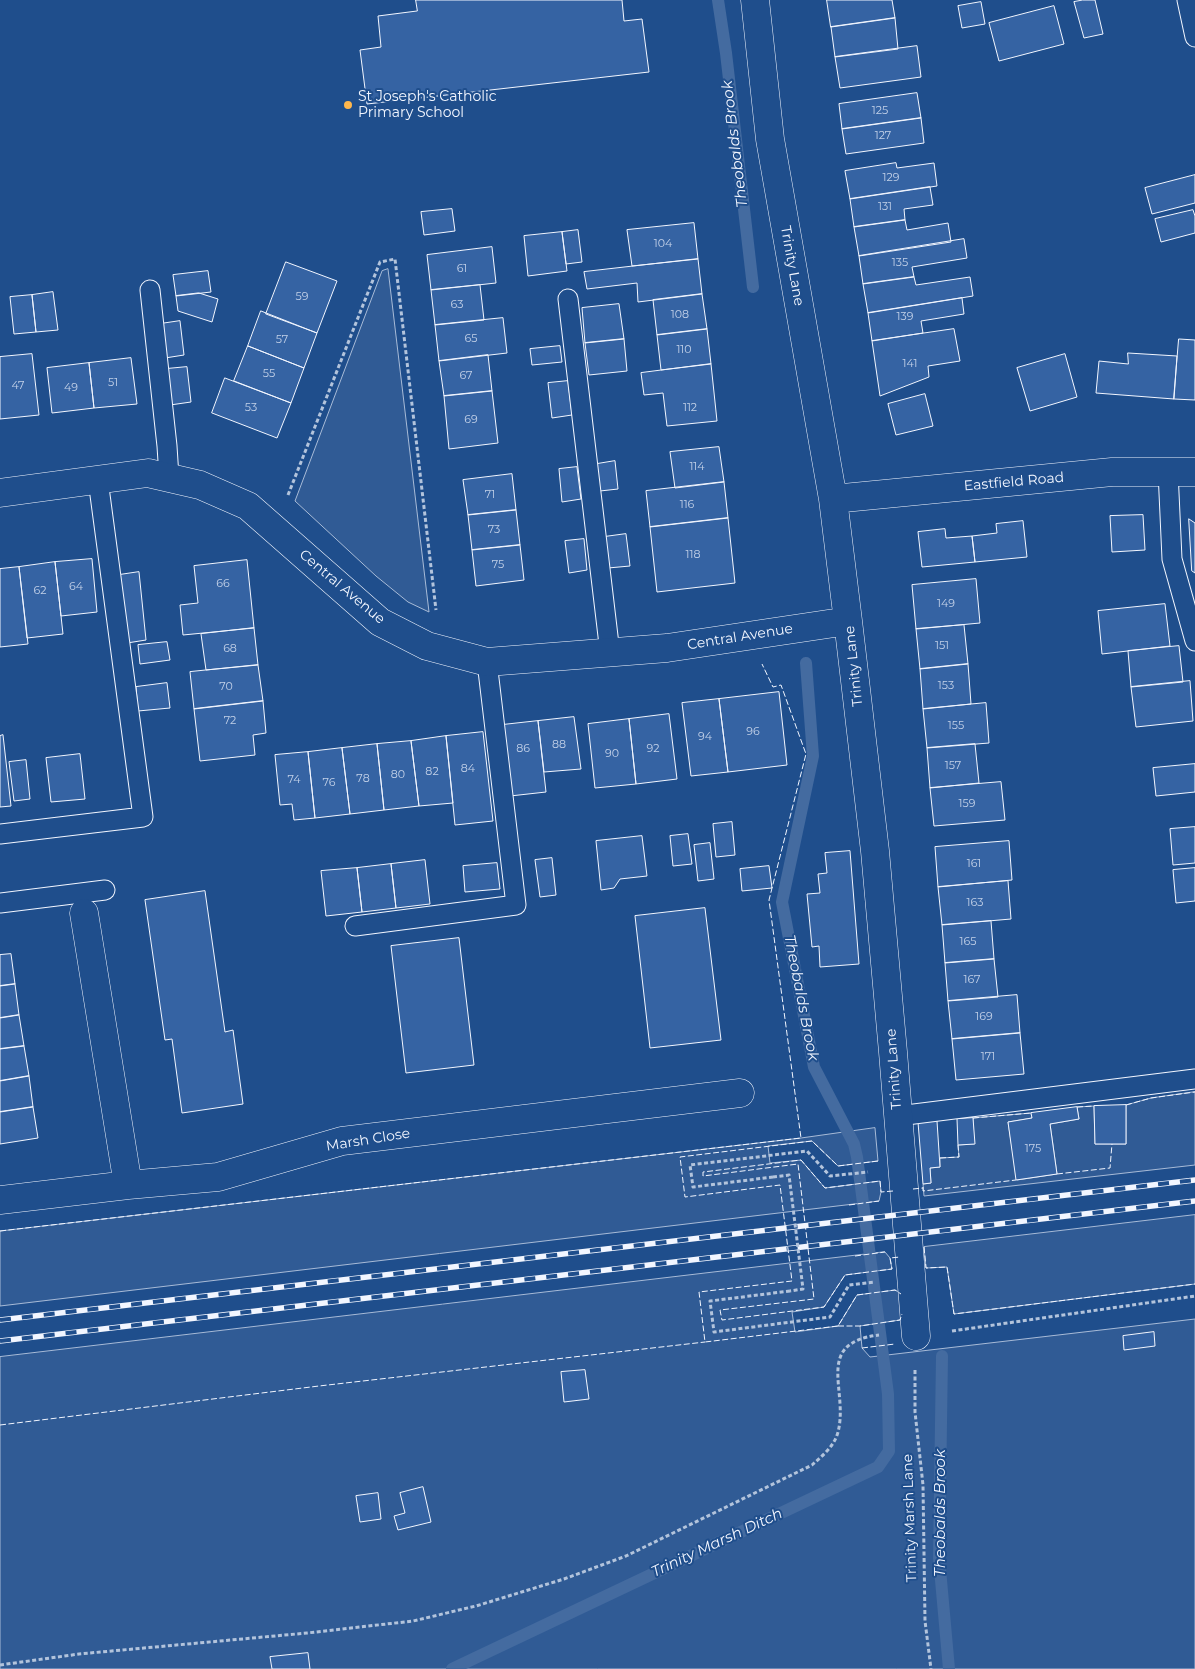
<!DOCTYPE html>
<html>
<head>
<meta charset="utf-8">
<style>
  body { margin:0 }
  canvas { display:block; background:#1f4e8c }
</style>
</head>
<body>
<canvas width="1195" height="1669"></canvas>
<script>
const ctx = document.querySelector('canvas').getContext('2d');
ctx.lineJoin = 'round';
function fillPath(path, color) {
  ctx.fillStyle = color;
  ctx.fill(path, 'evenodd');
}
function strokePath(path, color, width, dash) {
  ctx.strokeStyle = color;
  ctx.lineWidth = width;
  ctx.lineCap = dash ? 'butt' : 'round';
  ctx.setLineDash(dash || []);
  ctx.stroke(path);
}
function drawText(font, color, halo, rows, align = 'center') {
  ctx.font = font + ' Montserrat,sans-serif';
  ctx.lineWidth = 4;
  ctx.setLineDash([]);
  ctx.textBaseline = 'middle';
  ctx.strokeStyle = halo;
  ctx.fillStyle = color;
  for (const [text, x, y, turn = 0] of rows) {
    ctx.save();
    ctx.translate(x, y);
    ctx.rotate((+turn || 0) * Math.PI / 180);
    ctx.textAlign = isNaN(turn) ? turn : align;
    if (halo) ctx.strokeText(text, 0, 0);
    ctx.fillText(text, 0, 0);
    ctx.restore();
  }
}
const built = new Path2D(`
  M 388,269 L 429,612 L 408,602 L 376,576 L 295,501 L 382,271 Z
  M 1195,1092 L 1195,1165 L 924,1196 L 923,1184 L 931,1183 L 930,1168 L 940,1167 L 940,1158 L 959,1157 L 958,1145 L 974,1144 L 973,1118 L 1031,1113 L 1032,1118 L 1008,1122 L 1017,1180 L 1057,1174 L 1050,1124 L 1079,1119 L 1077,1107 L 1094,1106 L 1095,1144 L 1126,1144 L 1126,1105 L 1151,1098 Z
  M 875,1128 L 878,1161 L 838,1166 L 812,1141 L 768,1146 L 770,1163 L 801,1160 L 825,1188 L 880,1181 L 881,1192 L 879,1201 L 0,1306 L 0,1231 L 801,1138 Z
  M 1195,1215 L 1195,1284 L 954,1314 L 947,1267 L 926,1268 L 924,1247 Z
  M 885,1252 L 890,1258 L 892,1269 L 845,1275 L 824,1307 L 792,1312 L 795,1332 L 838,1326 L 857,1295 L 895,1290 L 901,1293 L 903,1308 L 900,1320 L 860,1326 L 862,1348 L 870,1357 L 1195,1319 L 1195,1669 L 0,1669 L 0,1357 Z`);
fillPath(built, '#305b95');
strokePath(built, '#a8bbd7', 1);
strokePath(new Path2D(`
  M 718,0 L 726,53 L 753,287
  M 942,1356 L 939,1558 L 949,1669
  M 452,1669 L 878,1467 L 889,1451 L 888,1394 L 857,1157 L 854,1144 L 814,1067 L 782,902 L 813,756 L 806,663`), '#446ba0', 12);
const building = new Path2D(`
  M 416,0 L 622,0 L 624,21 L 642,19 L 649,72 L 367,104 L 360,50 L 381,47 L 378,16 L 417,11 Z
  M 827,0 L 892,0 L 895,18 L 831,27 Z
  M 1083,0 L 1095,0 L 1103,34 L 1084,38 L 1074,2 Z
  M 981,2 L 985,24 L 962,28 L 958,6 Z
  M 1054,6 L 1064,44 L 999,61 L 989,23 Z
  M 895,18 L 898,49 L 835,57 L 831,27 Z
  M 917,46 L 921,77 L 840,88 L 835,57 Z
  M 917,93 L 921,118 L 842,129 L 839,104 Z
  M 921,118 L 924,143 L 846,154 L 842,129 Z
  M 896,163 L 897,168 L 934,163 L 937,186 L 850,199 L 845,171 Z
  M 1195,175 L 1195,203 L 1152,214 L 1145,188 Z
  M 930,187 L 933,205 L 904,209 L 905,220 L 854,227 L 850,199 Z
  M 452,209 L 455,231 L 424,235 L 421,212 Z
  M 1193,210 L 1195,216 L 1195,233 L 1161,242 L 1155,219 Z
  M 905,220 L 907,230 L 948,223 L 951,242 L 859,256 L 854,227 Z
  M 694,223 L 698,259 L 632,266 L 627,230 Z
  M 578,230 L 582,262 L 566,264 L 562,232 Z
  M 562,232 L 567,271 L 528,276 L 524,236 Z
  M 964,239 L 967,258 L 912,267 L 914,277 L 863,284 L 859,256 Z
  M 492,247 L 496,283 L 431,290 L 427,255 Z
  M 698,259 L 702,294 L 638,302 L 637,283 L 587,289 L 584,272 Z
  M 286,262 L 337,281 L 317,333 L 266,314 Z
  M 208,271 L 211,292 L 176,296 L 173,275 Z
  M 914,277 L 916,285 L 970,277 L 973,296 L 868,313 L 863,284 Z
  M 480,285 L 484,320 L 435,325 L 431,290 Z
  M 53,292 L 58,330 L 36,332 L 32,295 Z
  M 199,293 L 218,299 L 212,322 L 178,311 L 176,296 Z
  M 702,294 L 707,329 L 657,335 L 653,300 Z
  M 32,295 L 36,332 L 14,334 L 10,297 Z
  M 962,298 L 964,314 L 921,321 L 923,333 L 872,341 L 868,313 Z
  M 619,304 L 624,339 L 585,343 L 582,308 Z
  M 261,311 L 317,333 L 304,368 L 248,346 Z
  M 503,318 L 507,353 L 439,361 L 435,325 Z
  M 180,321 L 184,355 L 165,358 L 160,324 Z
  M 707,329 L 711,364 L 661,370 L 657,335 Z
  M 954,329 L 960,361 L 928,366 L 929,377 L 880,396 L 872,341 Z
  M 624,339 L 627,371 L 589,375 L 585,343 Z
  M 1179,339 L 1195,340 L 1195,400 L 1174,399 Z
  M 248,346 L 304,368 L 291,403 L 234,381 Z
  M 560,346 L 562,362 L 532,365 L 530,349 Z
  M 1128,353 L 1177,356 L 1174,399 L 1096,393 L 1099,361 L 1128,364 Z
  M 32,354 L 39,415 L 0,419 L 0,357 Z
  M 1065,354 L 1077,397 L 1030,411 L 1017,368 Z
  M 488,355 L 492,391 L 444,396 L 439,361 Z
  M 131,358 L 137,404 L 94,408 L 89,363 Z
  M 89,363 L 94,408 L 52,413 L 47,368 Z
  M 711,364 L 717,421 L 667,426 L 663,393 L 644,395 L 641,373 Z
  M 187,367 L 191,402 L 170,405 L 166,369 Z
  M 225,378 L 291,403 L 277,438 L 212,413 Z
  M 568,381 L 572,415 L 552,418 L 548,383 Z
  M 492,391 L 498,443 L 449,449 L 444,396 Z
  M 925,394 L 933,426 L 896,435 L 888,404 Z
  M 719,447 L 724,482 L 675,488 L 670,452 Z
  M 615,461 L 618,489 L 600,491 L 597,464 Z
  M 577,467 L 581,499 L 562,502 L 559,469 Z
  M 512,474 L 516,510 L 468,515 L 463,480 Z
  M 724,482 L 728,518 L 650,527 L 646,491 Z
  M 516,510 L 520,545 L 472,550 L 468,515 Z
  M 1143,515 L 1145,550 L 1112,552 L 1110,516 Z
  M 728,518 L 735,583 L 657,592 L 650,527 Z
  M 1189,519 L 1195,523 L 1195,573 L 1192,571 Z
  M 1023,521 L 1027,557 L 975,562 L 972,536 L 997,533 L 996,524 Z
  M 945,529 L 946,538 L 972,536 L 975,562 L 922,567 L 918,532 Z
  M 626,534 L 630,566 L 608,568 L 604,537 Z
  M 584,539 L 587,570 L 569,573 L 565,541 Z
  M 520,545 L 524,580 L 476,586 L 472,550 Z
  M 92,559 L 97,612 L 61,616 L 55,562 Z
  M 247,560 L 254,628 L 183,635 L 180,605 L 198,603 L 194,566 Z
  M 55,562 L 63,634 L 27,638 L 19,567 Z
  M 19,567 L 28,644 L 0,647 L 0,569 Z
  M 139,572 L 146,640 L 127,643 L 119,575 Z
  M 976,579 L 980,623 L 916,629 L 912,585 Z
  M 1165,604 L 1170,646 L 1102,654 L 1098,611 Z
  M 964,625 L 968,664 L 920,669 L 916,629 Z
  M 254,628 L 258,665 L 206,670 L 201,634 Z
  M 167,642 L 170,660 L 140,664 L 138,645 Z
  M 1179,646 L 1183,682 L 1131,687 L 1128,651 Z
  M 968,664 L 971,704 L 923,709 L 920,669 Z
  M 258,665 L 263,701 L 194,709 L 190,672 Z
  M 1190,681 L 1193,721 L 1136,727 L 1131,687 Z
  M 167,683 L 170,708 L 138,711 L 136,687 Z
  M 779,692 L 787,765 L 728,772 L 719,699 Z
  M 719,699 L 728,772 L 691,776 L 682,703 Z
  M 263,701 L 266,733 L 253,735 L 255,755 L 200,761 L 194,709 Z
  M 986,703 L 989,743 L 927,748 L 923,709 Z
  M 669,714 L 677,779 L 636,784 L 629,719 Z
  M 574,717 L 581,769 L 544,772 L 538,721 Z
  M 629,719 L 636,784 L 595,788 L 588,724 Z
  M 538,721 L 546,792 L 510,796 L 502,725 Z
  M 483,732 L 493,821 L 455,825 L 446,736 Z
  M 3,735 L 11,806 L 0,807 L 0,736 Z
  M 446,736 L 453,803 L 419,806 L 411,741 Z
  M 411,741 L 419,806 L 384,810 L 377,744 Z
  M 377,744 L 384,810 L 350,814 L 342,748 Z
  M 975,744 L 979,783 L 930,788 L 927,748 Z
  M 342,748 L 350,814 L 315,818 L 308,752 Z
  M 308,752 L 315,818 L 294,820 L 292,804 L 280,805 L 275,755 Z
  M 80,754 L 85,799 L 51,802 L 46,758 Z
  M 26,760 L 30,799 L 14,801 L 9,762 Z
  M 1195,764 L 1195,792 L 1156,796 L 1153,768 Z
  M 1001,782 L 1005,820 L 934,826 L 930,788 Z
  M 732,822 L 735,855 L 716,857 L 713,824 Z
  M 1195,827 L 1195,863 L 1173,865 L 1170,829 Z
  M 688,834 L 692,864 L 673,866 L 670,836 Z
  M 642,836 L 647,876 L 620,879 L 614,888 L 601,890 L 596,841 Z
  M 1009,841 L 1012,880 L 938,887 L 935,847 Z
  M 710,843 L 714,879 L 698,881 L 694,845 Z
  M 850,851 L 859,964 L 820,967 L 819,946 L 812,947 L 807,894 L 820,893 L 818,874 L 827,873 L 825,853 Z
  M 552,858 L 556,895 L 540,897 L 535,860 Z
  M 425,860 L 430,904 L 396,908 L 391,864 Z
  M 497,863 L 500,889 L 465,892 L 463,866 Z
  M 391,864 L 396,908 L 362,912 L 357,868 Z
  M 769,866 L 772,888 L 742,891 L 740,869 Z
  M 357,868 L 362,912 L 326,916 L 321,871 Z
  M 1195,868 L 1195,901 L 1176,903 L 1173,870 Z
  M 1008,881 L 1011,919 L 942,925 L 938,887 Z
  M 205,891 L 225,1032 L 233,1030 L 243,1104 L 182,1113 L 172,1039 L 165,1040 L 145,900 Z
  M 705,908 L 721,1040 L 650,1048 L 635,916 Z
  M 991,921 L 994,959 L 945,963 L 942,925 Z
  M 459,938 L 474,1065 L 406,1073 L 391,946 Z
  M 11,954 L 15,984 L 0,986 L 0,955 Z
  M 994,959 L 998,997 L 948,1001 L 945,963 Z
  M 15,984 L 19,1015 L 0,1018 L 0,986 Z
  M 1017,995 L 1020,1033 L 952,1039 L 948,1001 Z
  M 19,1015 L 24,1046 L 0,1049 L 0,1018 Z
  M 1020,1033 L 1024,1074 L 956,1080 L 952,1039 Z
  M 24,1046 L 29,1076 L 0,1081 L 0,1049 Z
  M 29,1076 L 33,1107 L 0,1112 L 0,1081 Z
  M 1126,1105 L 1126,1144 L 1095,1144 L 1094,1106 Z
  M 33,1107 L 38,1138 L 0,1144 L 0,1112 Z
  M 1077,1107 L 1079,1119 L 1050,1124 L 1057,1174 L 1016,1180 L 1008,1122 L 1032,1118 L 1031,1113 Z
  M 973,1118 L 975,1144 L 958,1145 L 957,1119 Z
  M 937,1121 L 940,1167 L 930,1168 L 931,1183 L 923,1184 L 918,1122 Z
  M 1154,1332 L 1155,1346 L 1124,1350 L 1123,1336 Z
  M 585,1370 L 589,1399 L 564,1402 L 561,1372 Z
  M 423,1487 L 431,1522 L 398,1530 L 394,1516 L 405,1513 L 400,1493 Z
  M 378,1493 L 381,1519 L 360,1522 L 356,1496 Z
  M 308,1653 L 310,1669 L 272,1669 L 270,1657 Z`);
fillPath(building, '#3563a3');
strokePath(building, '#f2f6ff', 1);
const service = new Path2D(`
  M 1187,0 L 1195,37
  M 150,290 L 167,446 L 169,477
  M 568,299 L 610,653
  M 1168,471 L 1172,559 L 1195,641
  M 0,834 L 143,817 L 98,480
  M 0,903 L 105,890
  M 355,926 L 516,905 L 487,662
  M 898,1116 L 1195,1079`);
const minor = new Path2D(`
  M 755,0 L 770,139 L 833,499 L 848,621 L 875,851 L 893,1052 L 916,1336
  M 0,493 L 148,473 L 200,485 L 248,506 L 380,622 L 427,646 L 487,662 L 667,648 L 848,621
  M 833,499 L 1112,472 L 1195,472
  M 84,913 L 128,1185
  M 0,1200 L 128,1185 L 218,1177 L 342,1141 L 740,1093`);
strokePath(service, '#f2f6ff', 21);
strokePath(minor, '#f2f6ff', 29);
strokePath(new Path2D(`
  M 288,495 L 380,262 L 395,259 L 436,610
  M 773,1177 L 693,1187 L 690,1165 L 807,1151 L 830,1176 L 868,1172
  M 790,1291 L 710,1301 L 714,1332 L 830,1317 L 849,1285 L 875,1282
  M 952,1331 L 1195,1296
  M 915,1370 L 915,1412 L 923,1485 L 925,1621 L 931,1669
  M 0,1665 L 79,1654 L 307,1633 L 413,1621 L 476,1606 L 564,1579 L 626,1556 L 812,1465 C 822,1456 834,1447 838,1432 C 849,1390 813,1343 879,1335`), '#b3c4dc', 3, [4, 2.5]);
strokePath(service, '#1f4e8c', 19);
strokePath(minor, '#1f4e8c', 28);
const rail = new Path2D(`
  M 0,1320 L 1195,1180
  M 0,1341 L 1195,1201`);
strokePath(rail, '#f2f6ff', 5.5);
strokePath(rail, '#1f4e8c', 4, [11]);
strokePath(new Path2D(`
  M 773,1177 L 789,1175 L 803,1289 L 790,1291`), '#b3c4dc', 3, [4, 2.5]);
strokePath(new Path2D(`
  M 1126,1105 L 1151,1098 L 1195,1092
  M 1077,1107 L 1094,1106
  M 973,1118 L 1031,1113
  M 940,1158 L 959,1157 L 958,1145
  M 878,1161 L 838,1166 L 812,1141 L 680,1157 L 685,1197 L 780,1185 L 792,1281 L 699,1292 L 705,1342 L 838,1326 L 857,1295 L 895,1290 L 901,1294
  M 1057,1174 L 1110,1168 L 1112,1144
  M 923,1187 L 923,1191 L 1016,1180
  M 913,1189 L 923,1188
  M 893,1191 L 881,1192 L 880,1181 L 825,1188 L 801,1160 L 703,1172 L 703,1176 L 798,1164 L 814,1299 L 720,1310 L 722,1320 L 824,1307 L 845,1275 L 892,1269 L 890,1258 L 900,1257
  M 849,1205 L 879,1201
  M 0,1231 L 801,1138 L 769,900 L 806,754 L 781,685 L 773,687 L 762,664
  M 924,1247 L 926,1268 L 947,1267 L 954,1314 L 1195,1284
  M 855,1256 L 885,1252
  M 838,1326 L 860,1326 L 900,1320 L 902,1314
  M 862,1348 L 895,1344
  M 0,1425 L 319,1386 L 705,1342`), '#f2f6ff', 1, [6, 2.5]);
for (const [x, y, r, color] of [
  [348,105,5,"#ffb74d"]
]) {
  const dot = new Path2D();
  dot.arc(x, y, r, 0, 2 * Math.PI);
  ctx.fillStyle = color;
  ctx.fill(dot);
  strokePath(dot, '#1f4e8c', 2);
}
drawText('11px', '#c3d1e8', null, [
  ["125",880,111],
  ["127",883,136],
  ["129",891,178],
  ["131",885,207],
  ["104",663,244],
  ["135",900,263],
  ["61",462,269],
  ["59",302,297],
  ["63",457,305],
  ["108",680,315],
  ["139",905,317],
  ["65",471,339],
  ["57",282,340],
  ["110",684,350],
  ["141",910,364],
  ["55",269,374],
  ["67",466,376],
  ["51",113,383],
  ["47",18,386],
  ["49",71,388],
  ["53",251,408],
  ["112",690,408],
  ["69",471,420],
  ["114",697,467],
  ["71",490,495],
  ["116",687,505],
  ["73",494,530],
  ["118",693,555],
  ["75",498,565],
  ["66",223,584],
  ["64",76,587],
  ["62",40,591],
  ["149",946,604],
  ["151",942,646],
  ["68",230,649],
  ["153",946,686],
  ["70",226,687],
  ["72",230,721],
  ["155",956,726],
  ["96",753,732],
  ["94",705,737],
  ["88",559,745],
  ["86",523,749],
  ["92",653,749],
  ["90",612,754],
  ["157",953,766],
  ["84",468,769],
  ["82",432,772],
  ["80",398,775],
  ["78",363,779],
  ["74",294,780],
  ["76",329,783],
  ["159",967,804],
  ["161",974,864],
  ["163",975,903],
  ["165",968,942],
  ["167",972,980],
  ["169",984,1017],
  ["171",988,1057],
  ["175",1033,1149]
]);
drawText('14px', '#f2f6ff', '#1f4e8c', [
  ["St Joseph's Catholic",358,97],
  ["Primary School",358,113]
], 'left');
drawText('14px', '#f2f6ff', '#1f4e8c', [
  ["Trinity Lane",792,266,80],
  ["Eastfield Road",1014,482,-5],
  ["Central Avenue",342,587,40],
  ["Central Avenue",740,637,-9],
  ["Trinity Lane",854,666,-96],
  ["Trinity Lane",894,1069,-94],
  ["Marsh Close",368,1140,-9],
  ["Trinity Marsh Lane",910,1518,-92]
]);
drawText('italic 15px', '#f2f6ff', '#1f4e8c', [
  ["Theobalds Brook",735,144,-97],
  ["Theobalds Brook",801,998,79],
  ["Theobalds Brook",941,1513,-90],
  ["Trinity Marsh Ditch",717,1543,-25]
]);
</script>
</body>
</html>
